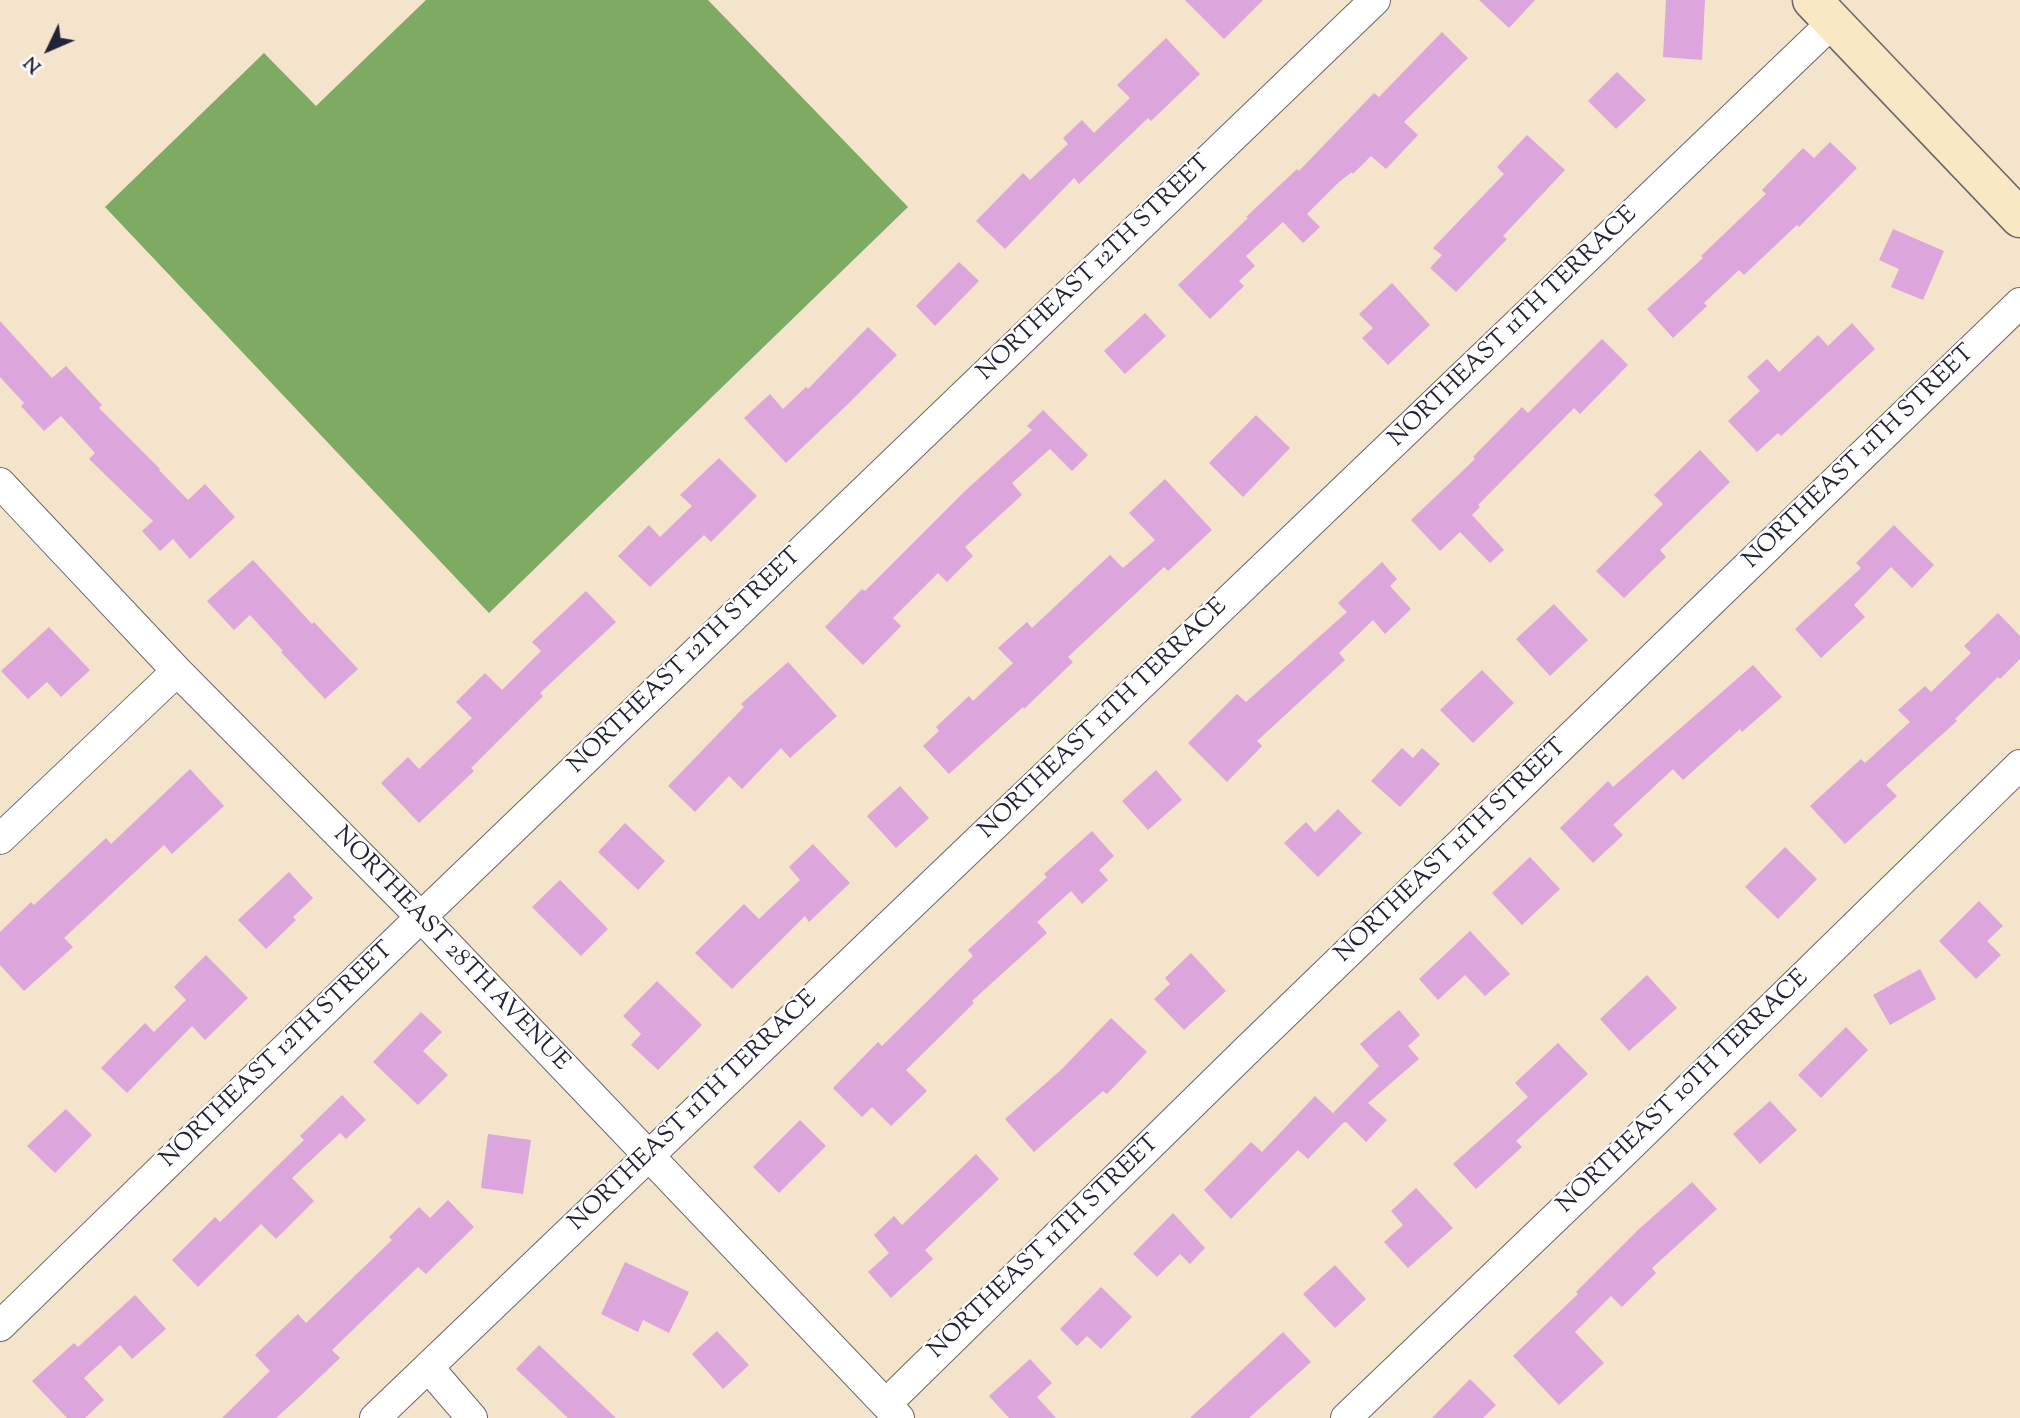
<!DOCTYPE html>
<html>
<head>
<meta charset="utf-8">
<style>
  body { margin:0 }
  #map { position:relative; width:2020px; height:1418px; overflow:hidden; background:#f3e4cb; font-family:"Sorts Mill Goudy",serif }
  canvas { display:block }
  .north { position:absolute; left:14px; top:14px; width:70px; height:70px; -webkit-text-stroke:5px #fff; paint-order:stroke; rotate:226deg; font-size:19px; font-weight:700; line-height:28px; text-align:center; color:#22223b }
  .north::after { content:''; display:block; margin:auto; width:24px; height:32px; background:#22223b; clip-path:polygon(50% 0,100% 100%,50% 72%,0 100%) }
</style>
</head>
<body>
<div id="map">
<canvas width="2020" height="1418"></canvas>
<div class="north">N</div>
</div>
<script>
const ctx = document.querySelector('canvas').getContext('2d');
ctx.lineJoin = 'round';
function fillPath(path, color) {
  ctx.fillStyle = color;
  ctx.fill(path, 'evenodd');
}
function strokePath(path, color, width, dash) {
  ctx.strokeStyle = color;
  ctx.lineWidth = width;
  ctx.lineCap = dash ? 'butt' : 'round';
  ctx.setLineDash(dash || []);
  ctx.stroke(path);
}
function drawText(font, color, halo, rows, align = 'center') {
  ctx.font = font + ' "Sorts Mill Goudy",serif';
  ctx.lineWidth = 5;
  ctx.setLineDash([]);
  ctx.textBaseline = 'middle';
  ctx.strokeStyle = halo;
  ctx.fillStyle = color;
  for (const [text, x, y, turn = 0] of rows) {
    ctx.save();
    ctx.translate(x, y);
    ctx.rotate((+turn || 0) * Math.PI / 180);
    ctx.textAlign = isNaN(turn) ? turn : align;
    if (halo) ctx.strokeText(text, 0, 0);
    ctx.fillText(text, 0, 0);
    ctx.restore();
  }
}
fillPath(new Path2D(`
  M 426,0 L 708,0 L 908,207 L 489,613 L 105,207 L 264,53 L 316,106 Z`), '#7eaa62');
fillPath(new Path2D(`
  M 1185,0 L 1263,0 L 1224,39 Z
  M 1479,0 L 1535,0 L 1509,28 Z
  M 1666,0 L 1705,0 L 1702,60 L 1663,57 Z
  M 1442,32 L 1468,58 L 1404,122 L 1418,135 L 1386,169 L 1371,156 L 1353,174 L 1352,172 L 1339,182 L 1307,214 L 1320,227 L 1303,243 L 1283,222 L 1246,256 L 1255,266 L 1239,281 L 1244,286 L 1210,319 L 1178,285 L 1248,218 L 1246,217 L 1297,169 L 1299,171 L 1374,93 L 1379,97 Z
  M 1166,38 L 1200,74 L 1151,121 L 1148,118 L 1079,184 L 1074,178 L 1005,249 L 976,221 L 1023,173 L 1030,180 L 1068,144 L 1063,138 L 1082,120 L 1094,133 L 1130,98 L 1117,85 Z
  M 1617,72 L 1646,100 L 1616,129 L 1588,101 Z
  M 1527,135 L 1565,170 L 1503,236 L 1507,239 L 1456,292 L 1430,268 L 1442,255 L 1433,248 L 1504,174 L 1497,167 Z
  M 1830,142 L 1857,168 L 1799,227 L 1797,225 L 1744,275 L 1739,270 L 1704,303 L 1707,306 L 1673,338 L 1647,309 L 1703,258 L 1701,256 L 1766,194 L 1762,190 L 1803,148 L 1814,158 Z
  M 1893,229 L 1944,251 L 1923,300 L 1891,287 L 1899,269 L 1879,260 Z
  M 959,262 L 979,281 L 935,326 L 916,306 Z
  M 1392,283 L 1430,325 L 1388,365 L 1362,338 L 1373,328 L 1359,314 Z
  M 1145,313 L 1166,336 L 1125,374 L 1104,351 Z
  M 0,321 L 52,378 L 66,366 L 102,405 L 99,408 L 160,469 L 159,470 L 188,500 L 205,484 L 235,517 L 190,559 L 173,539 L 160,551 L 142,531 L 153,521 L 89,459 L 95,453 L 61,416 L 44,431 L 21,406 L 24,403 L 0,377 Z
  M 1852,323 L 1875,349 L 1781,436 L 1778,433 L 1757,452 L 1728,421 L 1760,391 L 1747,377 L 1767,359 L 1779,372 L 1818,335 L 1828,346 Z
  M 868,327 L 897,355 L 848,404 L 786,463 L 744,418 L 770,394 L 783,409 L 806,387 L 808,389 Z
  M 1602,339 L 1628,365 L 1580,414 L 1574,408 L 1478,505 L 1480,507 L 1472,515 L 1504,550 L 1490,563 L 1460,532 L 1440,551 L 1411,520 L 1475,459 L 1473,457 L 1522,407 L 1528,413 Z
  M 1043,410 L 1088,455 L 1072,471 L 1050,449 L 1012,483 L 1022,495 L 965,547 L 973,556 L 947,582 L 938,573 L 893,618 L 901,626 L 863,665 L 825,627 L 862,589 L 865,591 L 964,492 L 1032,430 L 1027,426 Z
  M 1256,415 L 1290,448 L 1243,497 L 1209,463 Z
  M 1700,450 L 1730,482 L 1660,550 L 1666,557 L 1624,598 L 1596,571 L 1663,504 L 1654,495 Z
  M 719,458 L 757,496 L 711,542 L 704,535 L 650,587 L 618,556 L 649,525 L 660,537 L 692,506 L 680,495 Z
  M 1165,479 L 1212,530 L 1168,571 L 1164,567 L 1068,657 L 1073,662 L 1024,709 L 1023,707 L 949,774 L 923,746 L 939,731 L 936,727 L 969,696 L 973,701 L 1013,663 L 998,648 L 1027,622 L 1032,628 L 1110,555 L 1123,568 L 1155,540 L 1129,513 Z
  M 1894,525 L 1934,565 L 1912,588 L 1891,567 L 1854,605 L 1865,617 L 1821,658 L 1795,629 L 1861,568 L 1856,563 Z
  M 253,560 L 312,624 L 314,622 L 358,669 L 325,699 L 281,652 L 283,651 L 250,615 L 234,630 L 207,601 Z
  M 1382,562 L 1397,579 L 1390,586 L 1411,609 L 1385,634 L 1373,620 L 1339,653 L 1345,660 L 1257,741 L 1262,746 L 1227,782 L 1188,743 L 1237,694 L 1246,702 L 1347,612 L 1338,603 Z
  M 586,591 L 616,622 L 540,693 L 543,696 L 471,768 L 474,771 L 419,823 L 381,783 L 408,757 L 419,769 L 472,718 L 456,702 L 485,673 L 502,690 L 541,651 L 532,642 Z
  M 1554,604 L 1588,640 L 1550,676 L 1516,639 Z
  M 1998,613 L 2020,636 L 2020,659 L 2000,679 L 1998,677 L 1955,719 L 1957,721 L 1886,785 L 1897,796 L 1845,844 L 1810,806 L 1861,759 L 1865,763 L 1910,722 L 1898,710 L 1925,686 L 1931,692 L 1971,653 L 1964,646 Z
  M 49,627 L 90,670 L 61,697 L 47,682 L 28,699 L 1,671 Z
  M 788,662 L 837,716 L 790,758 L 781,748 L 742,789 L 729,776 L 695,812 L 668,786 L 744,707 L 741,704 Z
  M 1753,665 L 1782,697 L 1742,732 L 1740,729 L 1683,780 L 1673,769 L 1613,825 L 1623,835 L 1593,863 L 1560,828 L 1608,781 L 1613,787 Z
  M 1482,670 L 1514,703 L 1473,743 L 1440,710 Z
  M 1402,748 L 1413,758 L 1422,748 L 1440,764 L 1400,807 L 1371,781 Z
  M 190,769 L 224,806 L 172,854 L 164,845 L 64,938 L 73,947 L 24,991 L 0,965 L 0,932 L 31,902 L 34,905 L 106,838 L 111,844 Z
  M 1156,770 L 1182,800 L 1148,830 L 1122,801 Z
  M 900,786 L 929,818 L 896,848 L 867,816 Z
  M 1338,809 L 1362,833 L 1318,877 L 1284,843 L 1306,822 L 1315,832 Z
  M 625,823 L 665,861 L 638,890 L 598,852 Z
  M 1092,831 L 1114,856 L 1099,870 L 1108,880 L 1082,904 L 1071,891 L 1037,922 L 1047,933 L 972,1001 L 974,1003 L 906,1070 L 927,1091 L 891,1126 L 872,1107 L 862,1117 L 833,1088 L 878,1042 L 882,1046 L 973,956 L 968,950 L 1047,877 L 1044,874 Z
  M 813,844 L 850,883 L 809,922 L 805,916 L 732,989 L 695,953 L 744,904 L 759,919 L 800,880 L 789,867 Z
  M 1785,847 L 1817,879 L 1778,919 L 1745,887 Z
  M 1530,857 L 1560,889 L 1522,925 L 1492,893 Z
  M 289,872 L 313,898 L 293,917 L 296,920 L 266,949 L 238,920 Z
  M 560,880 L 608,929 L 581,956 L 532,907 Z
  M 1979,901 L 2003,926 L 1987,941 L 2001,955 L 1976,979 L 1939,941 Z
  M 1470,931 L 1510,974 L 1485,996 L 1465,975 L 1438,1000 L 1419,979 Z
  M 1191,953 L 1226,991 L 1184,1030 L 1154,999 L 1170,984 L 1165,978 Z
  M 206,955 L 248,998 L 205,1040 L 192,1026 L 127,1093 L 101,1068 L 145,1023 L 154,1032 L 186,1000 L 174,987 Z
  M 1920,969 L 1936,999 L 1890,1025 L 1873,995 Z
  M 1647,975 L 1677,1008 L 1629,1051 L 1600,1019 Z
  M 657,981 L 702,1025 L 658,1070 L 631,1045 L 641,1034 L 623,1016 Z
  M 1399,1010 L 1420,1035 L 1408,1046 L 1419,1059 L 1368,1103 L 1387,1120 L 1366,1142 L 1346,1122 L 1343,1123 L 1308,1159 L 1298,1150 L 1231,1219 L 1204,1190 L 1251,1142 L 1262,1152 L 1315,1096 L 1342,1122 L 1333,1113 L 1379,1066 L 1360,1044 Z
  M 421,1012 L 442,1032 L 423,1051 L 448,1075 L 418,1105 L 373,1062 Z
  M 1111,1018 L 1147,1052 L 1107,1094 L 1103,1091 L 1034,1152 L 1005,1119 L 1061,1070 Z
  M 1846,1027 L 1868,1050 L 1821,1098 L 1798,1075 Z
  M 1558,1043 L 1588,1074 L 1516,1141 L 1522,1147 L 1476,1189 L 1453,1164 L 1528,1097 L 1515,1083 Z
  M 342,1095 L 366,1120 L 346,1139 L 340,1133 L 292,1178 L 314,1201 L 276,1239 L 261,1224 L 198,1287 L 172,1260 L 215,1217 L 220,1222 L 304,1140 L 300,1136 Z
  M 1770,1101 L 1797,1130 L 1760,1164 L 1733,1134 Z
  M 66,1109 L 92,1135 L 55,1173 L 27,1146 Z
  M 800,1120 L 826,1146 L 779,1193 L 753,1167 Z
  M 488,1134 L 531,1140 L 523,1194 L 481,1188 Z
  M 976,1154 L 999,1179 L 925,1250 L 933,1259 L 891,1298 L 868,1272 L 889,1253 L 874,1235 L 894,1216 L 902,1225 Z
  M 1692,1182 L 1717,1209 L 1652,1268 L 1656,1273 L 1622,1307 L 1611,1296 L 1575,1332 L 1604,1363 L 1559,1405 L 1513,1356 L 1578,1294 L 1576,1292 L 1638,1230 Z
  M 1416,1188 L 1453,1228 L 1408,1268 L 1384,1242 L 1403,1225 L 1391,1211 Z
  M 448,1200 L 474,1227 L 426,1274 L 418,1267 L 332,1350 L 340,1358 L 297,1399 L 276,1418 L 222,1418 L 270,1371 L 255,1355 L 298,1314 L 306,1323 L 392,1240 L 389,1237 L 419,1207 L 430,1218 Z
  M 1173,1213 L 1205,1248 L 1190,1264 L 1180,1254 L 1157,1277 L 1133,1254 Z
  M 625,1262 L 689,1292 L 669,1333 L 643,1320 L 638,1332 L 601,1314 Z
  M 1335,1265 L 1366,1299 L 1335,1328 L 1303,1294 Z
  M 1101,1287 L 1132,1317 L 1101,1349 L 1087,1336 L 1077,1346 L 1060,1329 Z
  M 135,1295 L 166,1329 L 132,1359 L 120,1345 L 84,1378 L 104,1400 L 85,1418 L 67,1418 L 32,1381 L 74,1343 L 78,1347 Z
  M 717,1331 L 749,1365 L 723,1389 L 692,1354 Z
  M 1283,1332 L 1311,1362 L 1249,1418 L 1190,1418 Z
  M 539,1345 L 616,1418 L 568,1418 L 516,1369 Z
  M 1030,1359 L 1052,1383 L 1037,1397 L 1056,1418 L 1009,1418 L 989,1396 Z
  M 1470,1379 L 1496,1405 L 1483,1418 L 1432,1418 Z`), '#dca5db');
const street = new Path2D(`
  M 0,483 L 177,671 L 421,917 L 899,1418
  M 0,839 L 177,671
  M 0,1326 L 421,917 L 1375,0
  M 428,1367 L 472,1418
  M 886,1404 L 1247,1050 L 2020,303
  M 375,1418 L 1833,22
  M 1346,1418 L 1625,1151 L 2020,765`);
const secondary = new Path2D(`
  M 1812,0 L 2020,218`);
strokePath(street, '#6b666d', 32);
strokePath(secondary, '#6b666d', 41);
strokePath(street, '#fff', 30);
strokePath(secondary, '#f8e8c3', 38);
drawText('24px', '#22223b', '#fff', [
  ["NORTHEAST 12TH STREET",1095,269,-44],
  ["NORTHEAST 11TH TERRACE",1514,328,-44],
  ["NORTHEAST 11TH STREET",1860,458,-44],
  ["NORTHEAST 12TH STREET",686,662,-44],
  ["NORTHEAST 11TH TERRACE",1104,720,-44],
  ["NORTHEAST 11TH STREET",1452,852,-44],
  ["NORTHEAST 28TH AVENUE",450,950,46],
  ["NORTHEAST 12TH STREET",278,1056,-44],
  ["NORTHEAST 10TH TERRACE",1684,1093,-44],
  ["NORTHEAST 11TH TERRACE",694,1112,-44],
  ["NORTHEAST 11TH STREET",1045,1248,-44]
]);
</script>
</body>
</html>
